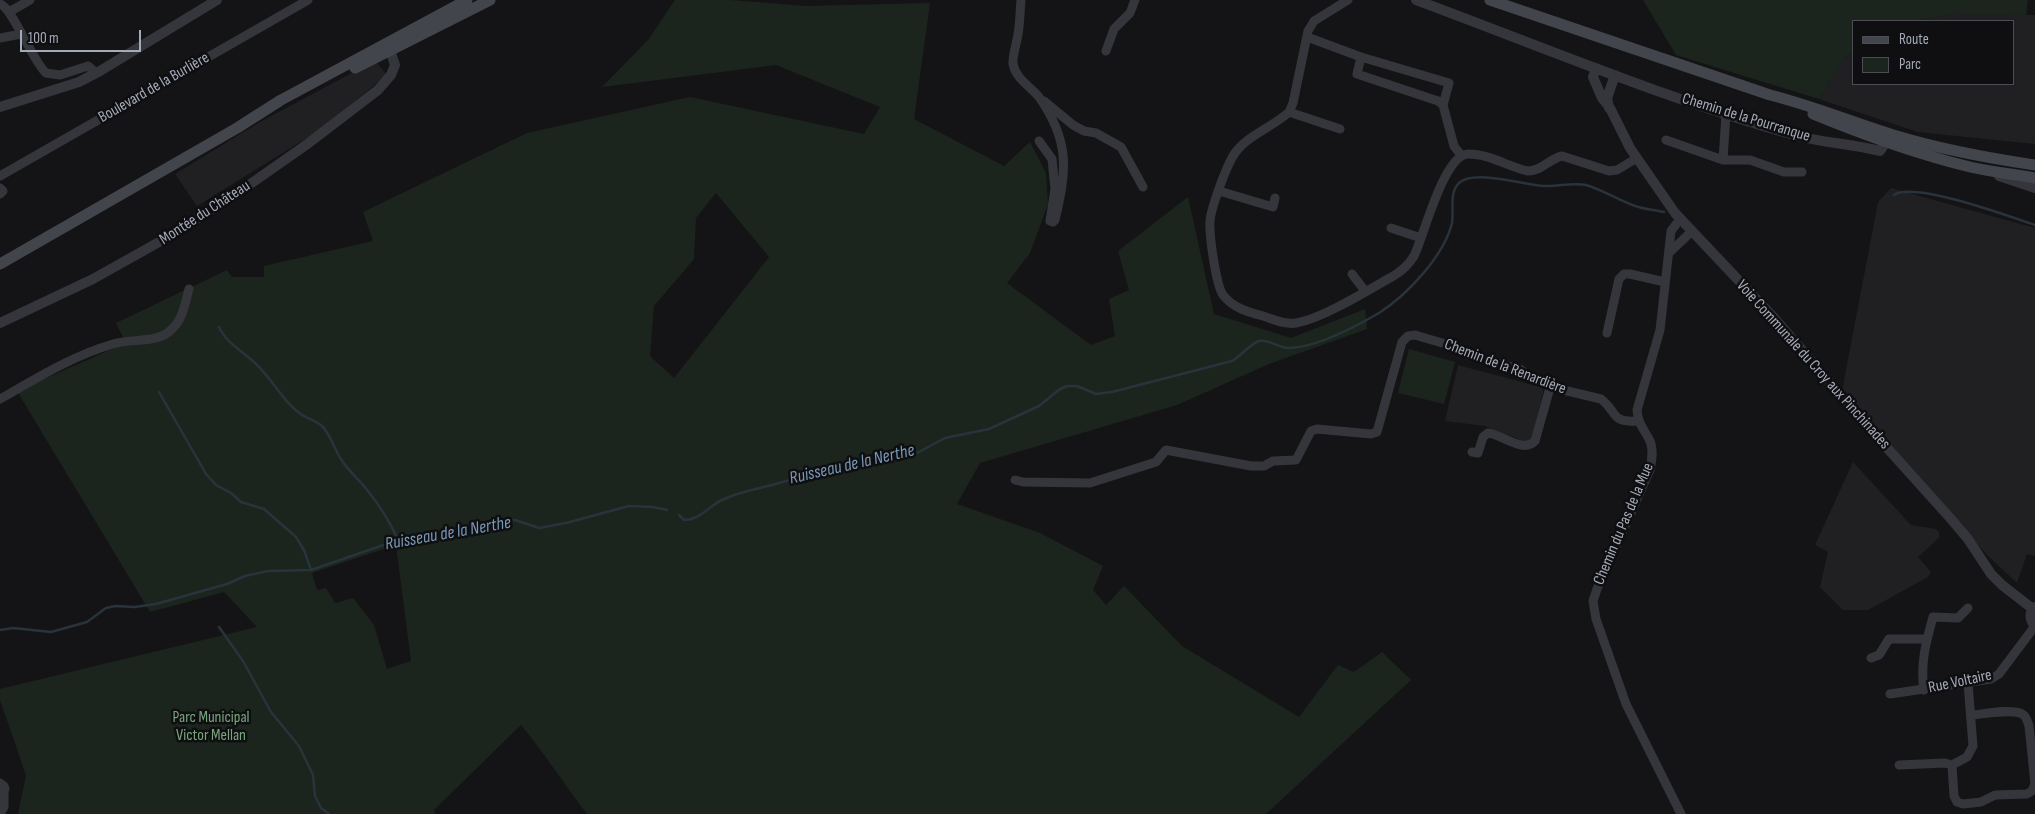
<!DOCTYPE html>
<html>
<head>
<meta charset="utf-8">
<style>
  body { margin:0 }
  #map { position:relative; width:2035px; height:814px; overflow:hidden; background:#141416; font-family:"Sofia Sans Condensed",sans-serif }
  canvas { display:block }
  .legend { position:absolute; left:1852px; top:20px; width:162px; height:65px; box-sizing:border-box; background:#0f0f11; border:1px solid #4b4d54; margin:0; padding:6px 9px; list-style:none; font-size:15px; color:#a4aab8 }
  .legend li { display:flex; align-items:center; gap:10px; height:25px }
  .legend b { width:25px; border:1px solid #4b4d54 }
  .scale { position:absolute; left:20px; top:30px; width:121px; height:22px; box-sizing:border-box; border:2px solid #a4aab8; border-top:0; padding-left:6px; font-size:15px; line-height:18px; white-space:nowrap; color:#a4aab8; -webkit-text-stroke:4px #0f0f11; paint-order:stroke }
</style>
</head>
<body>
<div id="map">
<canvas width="2035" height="814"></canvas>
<ul class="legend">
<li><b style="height:6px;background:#43454c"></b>Route</li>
<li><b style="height:14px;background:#1c251d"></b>Parc</li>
</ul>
<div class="scale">100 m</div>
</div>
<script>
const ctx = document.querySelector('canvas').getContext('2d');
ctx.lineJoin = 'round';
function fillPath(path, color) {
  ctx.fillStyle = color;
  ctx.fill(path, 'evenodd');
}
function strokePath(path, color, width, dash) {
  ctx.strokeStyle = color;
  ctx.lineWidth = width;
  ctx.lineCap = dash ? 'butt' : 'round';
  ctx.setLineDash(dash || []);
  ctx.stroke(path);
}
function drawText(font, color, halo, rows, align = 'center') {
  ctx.font = font + ' "Sofia Sans Condensed",sans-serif';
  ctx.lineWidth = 5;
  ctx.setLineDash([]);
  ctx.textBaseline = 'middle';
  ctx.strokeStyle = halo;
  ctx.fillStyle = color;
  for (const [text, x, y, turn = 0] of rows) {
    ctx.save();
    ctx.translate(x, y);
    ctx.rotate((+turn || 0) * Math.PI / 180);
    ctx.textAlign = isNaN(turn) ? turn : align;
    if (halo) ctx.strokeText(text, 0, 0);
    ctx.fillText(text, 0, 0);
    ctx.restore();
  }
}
fillPath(new Path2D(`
  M 1953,14 L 2035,15 L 2035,144 L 1918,132 L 1819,99 L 1842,62 L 1854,50 L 1854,84 L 2014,84 L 2014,21 L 1915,21 Z
  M 377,63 L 387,75 L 318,131 L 197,206 L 175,174 L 260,122 L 350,74 Z
  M 1891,188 L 2035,228 L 2035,556 L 2027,554 L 2017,583 L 1987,555 L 1842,391 L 1878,202 Z
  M 1458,365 L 1544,388 L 1532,439 L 1526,442 L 1485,426 L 1445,421 Z
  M 1853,462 L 1911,525 L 1936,529 L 1939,532 L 1939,538 L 1918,557 L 1931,572 L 1928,577 L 1868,610 L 1843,610 L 1820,587 L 1828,552 L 1815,545 Z`), '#202023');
fillPath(new Path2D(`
  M 675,0 L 730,0 L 806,6 L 930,3 L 914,119 L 1004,166 L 1030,142 L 1046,173 L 1048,204 L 1030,253 L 1007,283 L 1091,345 L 1115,336 L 1109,299 L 1129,290 L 1118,251 L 1188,197 L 1214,314 L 1291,338 L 1365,309 L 1367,329 L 1269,364 L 1177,405 L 980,463 L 957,504 L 1040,533 L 1103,566 L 1093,590 L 1106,605 L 1124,586 L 1182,646 L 1299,717 L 1338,665 L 1354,672 L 1382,652 L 1411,680 L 1266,814 L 587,814 C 564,784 545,754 521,725 L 434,810 L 436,814 L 18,814 L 26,775 L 0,700 L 0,689 L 257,627 L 224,592 L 150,612 L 17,391 L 126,343 L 116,323 L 227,270 L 232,277 L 264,277 L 264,266 L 373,241 L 363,212 L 527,133 L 690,97 L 864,134 L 880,107 L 776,65 L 602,87 L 648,40 ZM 716,193 L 769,257 L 674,378 L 650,356 L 654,306 L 694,259 L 696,218 ZM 396,545 L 411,661 L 387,669 L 374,625 L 353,598 L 335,603 L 326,588 L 317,590 L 312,573 Z
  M 1643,0 L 2028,0 L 2026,15 L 1953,14 L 1915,21 L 1854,21 L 1854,50 L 1842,62 L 1819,99 L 1676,55 Z
  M 1409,349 L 1455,362 L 1444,404 L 1398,393 Z`), '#1c251d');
strokePath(new Path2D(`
  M 1894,195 C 1914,181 2011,217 2035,225
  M 219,327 C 226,343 244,352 256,364 C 273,380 283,402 302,415 C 309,419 317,421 322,426 C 331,435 334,449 341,459 C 348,471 360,480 368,491 C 380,506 390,522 398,540
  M 159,392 L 206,474 L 216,485 L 231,493 L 241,502 L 264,509 L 296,537 L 304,550 L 311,570
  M 679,515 L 684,520 C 701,520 709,505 724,499 C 742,491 757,489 776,484 C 811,474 845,463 881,455 L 897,456 L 917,453 L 945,438 L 989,429 L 1039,406 L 1060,389 L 1067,386 L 1077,386 L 1096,394 L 1112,392 L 1232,361 C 1241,356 1250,344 1259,341 C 1270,339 1278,348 1288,348 C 1316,348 1355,327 1379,313 C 1407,295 1444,256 1452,223 C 1454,211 1449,192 1459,183 C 1474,169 1524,185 1544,186 C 1557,187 1573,182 1586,185 C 1603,190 1618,200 1635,206 C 1644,209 1654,210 1664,212
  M 219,627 L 243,661 L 271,712 L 299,746 L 313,775 L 315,796 L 321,808 L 329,814
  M 0,630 L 13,628 L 51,632 L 87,622 L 106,608 L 115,606 L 135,607 L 156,604 L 227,584 L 245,576 L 268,571 L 311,570 L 398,540 L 490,527 L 501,522 L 515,520 L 539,528 L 566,523 L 629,506 L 653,507 L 667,510`), '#29333b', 2.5);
strokePath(new Path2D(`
  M 1021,0 C 1020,11 1020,23 1018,34 C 1017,43 1012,56 1013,64 C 1016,79 1030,86 1039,97 C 1070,141 1067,170 1055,220 L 1053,222
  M 1348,0 L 1314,21 L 1308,31 L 1293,103 L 1289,112 C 1273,127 1248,135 1235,153 C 1227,164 1211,208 1210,221 C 1209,235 1216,285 1223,295 C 1233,308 1248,312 1263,316 C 1273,319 1285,325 1296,323 C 1322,319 1370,289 1395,275 C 1403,270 1409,264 1414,256 C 1424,236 1444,153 1469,154 C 1489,154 1509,167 1528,171 C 1542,171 1549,159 1562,156 L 1609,171 L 1617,170 L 1637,158
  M 0,4 C 12,7 33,62 46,73 L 60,75 L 88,66 L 96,73
  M 9,12 L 30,0
  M 1307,37 L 1361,57 L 1357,74 L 1438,101 L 1443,105 L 1454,146 L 1461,155
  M 0,38 L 21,34
  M 1106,51 L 1114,29 L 1130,13 L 1135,0
  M 1361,57 L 1449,83 L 1443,105
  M 1044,101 L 1073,125 L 1084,131 L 1096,133 L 1121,147 L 1143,187
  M 1289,112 L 1340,129
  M 1666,140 L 1723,160 L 1750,160 L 1784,172 L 1802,172
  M 1039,141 L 1052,159 L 1055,189 L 1050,221 L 1053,222
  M 1723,160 L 1726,114
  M 0,176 L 308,0
  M 0,188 L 3,191 L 0,194
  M 1219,191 L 1273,207 L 1275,198
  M 1680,219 L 1671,231 L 1660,330 L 1637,410 C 1638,423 1643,428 1649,439 C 1654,448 1652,460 1650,470 L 1597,589 L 1593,601 L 1596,619 L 1626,704 L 1681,814
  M 1391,228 L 1421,238
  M 1670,252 L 1691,232
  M 1352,274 L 1365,291
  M 1607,333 L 1619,279 L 1624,274 L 1630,274 L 1665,282
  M 0,399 C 37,378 72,356 113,344 C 131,338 157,344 171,330 C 183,320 185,303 189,289
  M 1472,452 L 1478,453 L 1483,437 L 1488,433 C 1502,434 1523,454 1535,441 L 1551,384
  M 1015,480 L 1023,482 L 1090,483 L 1156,462 L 1166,450 L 1251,466 L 1264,466 L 1273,461 L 1296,460 L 1311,431 L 1317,429 L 1371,434 L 1377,432 L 1402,342 L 1408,336 L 1415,335 L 1459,348 L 1468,355 L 1520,369 L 1528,375 L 1546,381 L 1559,389 L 1601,399 C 1618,412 1610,423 1638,421
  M 1871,658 L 1879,655 L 1889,639 L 1926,639
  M 1968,683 L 1973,746 L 1967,757 L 1952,765 L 1954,796 L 1957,802 L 1963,804 L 1981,802 L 1995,795 L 2027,794 L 2032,791 L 2035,784
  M 1924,690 C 1920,664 1926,642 1933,617 L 1958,618 L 1968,608
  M 1890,694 L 1991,679 L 1999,674 L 2035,626
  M 1972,715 C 1985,714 2008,709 2020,713 C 2026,715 2027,720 2029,726 L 2035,784
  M 1899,765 L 1945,763 L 1952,765
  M 0,783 L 4,786 L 5,789 L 0,794
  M 0,814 L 4,807 L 4,791`), '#35363c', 9);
strokePath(new Path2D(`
  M 1416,0 C 1543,47 1668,100 1798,136 C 1825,143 1853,144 1880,151 L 1886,142 L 1891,140
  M 1596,68 L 1593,77 L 1602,98 L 1610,108 L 1630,148 L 1675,213 L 1776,320 L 1862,420 L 1951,519 L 1968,539 L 1991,574 L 2002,585 L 2033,609
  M 0,107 L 79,82 L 100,71 L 217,0
  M 1609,108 L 1607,98 L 1615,75
  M 1999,176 L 2035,188
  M 0,323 L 93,279 L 168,237 L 239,192 L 306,145 L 378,90 L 391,75 L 395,65 L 390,50 L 383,50
  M 2035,607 C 2028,613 2030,620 2035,626`), '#35363c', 10);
strokePath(new Path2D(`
  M 1490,0 L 1770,95 C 1814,106 1854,123 1897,136 C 1943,150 1988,158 2035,165
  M 355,68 L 490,0
  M 1813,114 C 1864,135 1916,154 1970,167 C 1991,172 2014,174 2035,178
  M 0,264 L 237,128 L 281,100 L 467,0`), '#43454c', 11);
drawText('16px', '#a4aab8', '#0f0f11', [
  ["Boulevard de la Burlière",154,88,-30],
  ["Chemin de la Pourranque",1746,118,17],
  ["Montée du Château",205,213,-33],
  ["Voie Communale du Croy aux Pinchinades",1813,365,48],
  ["Chemin de la Renardière",1505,367,21],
  ["Chemin du Pas de la Mue",1624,524,-67],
  ["Rue Voltaire",1960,682,-12]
]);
drawText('16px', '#79a57d', '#0f0f11', [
  ["Parc Municipal",211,718],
  ["Victor Mellan",211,736]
]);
drawText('italic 18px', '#7898b7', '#0f0f11', [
  ["Ruisseau de la Nerthe",852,465,-13],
  ["Ruisseau de la Nerthe",448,534,-10]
]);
</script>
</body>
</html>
